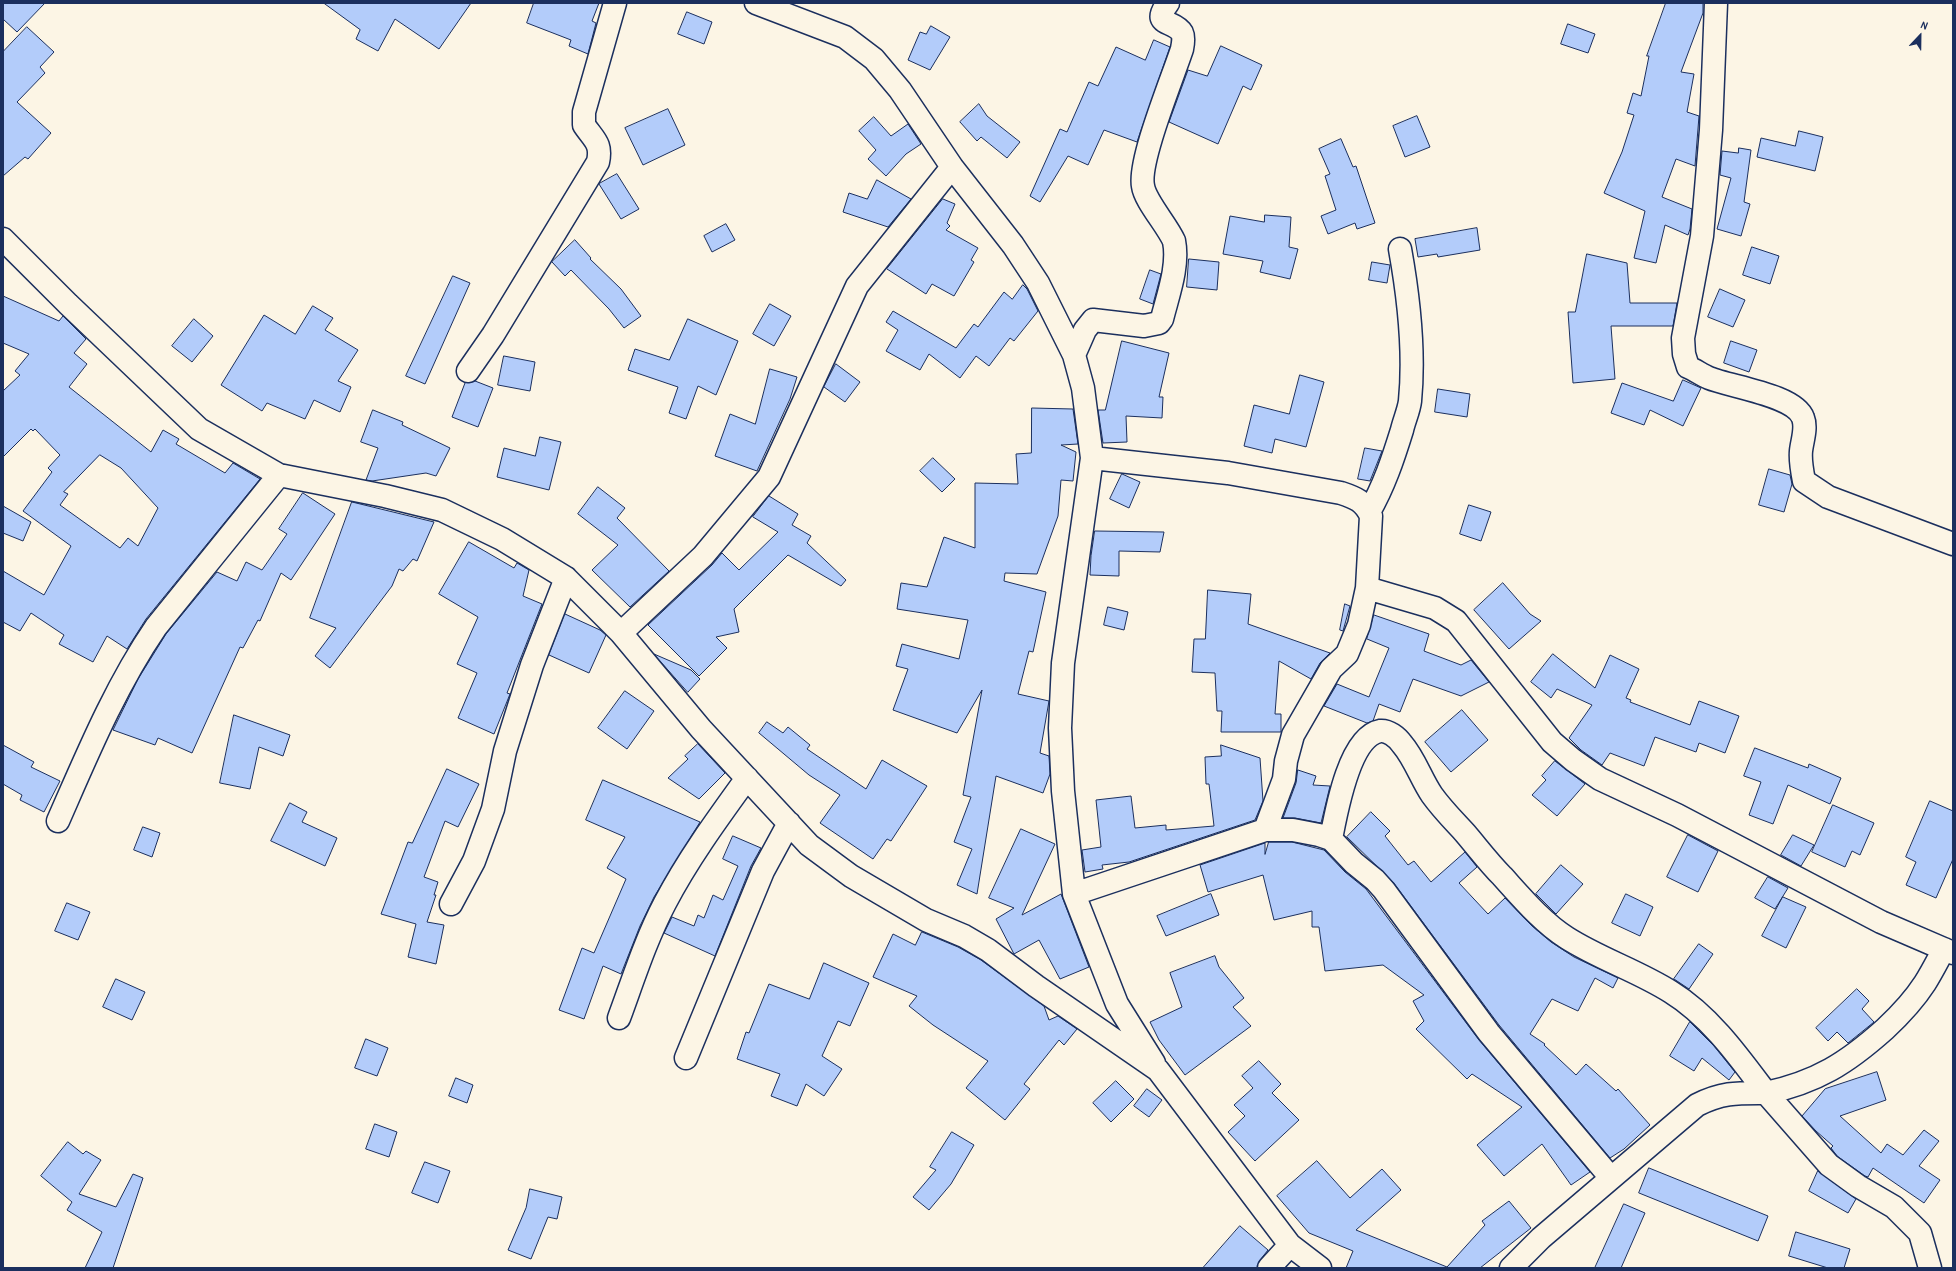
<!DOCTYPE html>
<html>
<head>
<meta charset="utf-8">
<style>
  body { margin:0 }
  #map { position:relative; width:1956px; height:1271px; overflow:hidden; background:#fcf5e5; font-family:"Patrick Hand",sans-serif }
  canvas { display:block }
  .frame { position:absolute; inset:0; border:4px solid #1b2f5e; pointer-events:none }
  .north { position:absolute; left:1900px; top:16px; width:40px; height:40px; -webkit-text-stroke:3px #fcf5e5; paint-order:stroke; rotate:22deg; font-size:11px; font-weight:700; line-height:16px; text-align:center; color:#1b2f5e }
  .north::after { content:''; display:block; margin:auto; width:14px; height:18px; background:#1b2f5e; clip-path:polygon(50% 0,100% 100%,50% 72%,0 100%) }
</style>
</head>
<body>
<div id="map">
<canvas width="1956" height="1271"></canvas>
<div class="frame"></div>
<div class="north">N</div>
</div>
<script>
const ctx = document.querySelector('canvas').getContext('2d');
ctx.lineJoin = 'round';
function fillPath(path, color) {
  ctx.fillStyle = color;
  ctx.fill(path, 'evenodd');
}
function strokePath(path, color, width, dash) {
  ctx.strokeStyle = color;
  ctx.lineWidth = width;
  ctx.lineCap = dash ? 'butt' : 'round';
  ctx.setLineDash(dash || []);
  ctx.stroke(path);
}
const building = new Path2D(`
  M 3,3 L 45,3 L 17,32 L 3,19 Z
  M 324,3 L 471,3 L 439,49 L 395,19 L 378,51 L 356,39 L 360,30 Z
  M 534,3 L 599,3 L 592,21 L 596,23 L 588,54 L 569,46 L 571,40 L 527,23 Z
  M 1666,3 L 1703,3 L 1703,13 L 1681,72 L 1694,74 L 1687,112 L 1699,116 L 1695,166 L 1676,159 L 1662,197 L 1692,209 L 1690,229 L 1688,235 L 1665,225 L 1656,263 L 1634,258 L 1645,211 L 1604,193 L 1622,152 L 1634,115 L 1627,113 L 1633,93 L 1641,96 L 1649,56 L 1647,56 Z
  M 687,12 L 712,22 L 704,44 L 678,34 Z
  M 1568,24 L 1595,34 L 1588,53 L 1561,44 Z
  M 931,26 L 950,37 L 930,70 L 908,60 L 920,32 L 926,34 Z
  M 27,27 L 54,52 L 40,67 L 45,73 L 17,102 L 51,133 L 28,159 L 25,157 L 3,176 L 3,52 Z
  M 1154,40 L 1170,47 L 1137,142 L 1104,130 L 1088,165 L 1068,156 L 1040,202 L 1030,196 L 1060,129 L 1067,132 L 1089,82 L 1098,86 L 1116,47 L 1145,60 Z
  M 1221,46 L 1262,65 L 1251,90 L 1243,86 L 1218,144 L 1169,122 L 1188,70 L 1207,76 Z
  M 979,104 L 987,116 L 1020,142 L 1007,158 L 981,137 L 977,141 L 960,122 Z
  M 668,109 L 685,145 L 643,165 L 625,128 Z
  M 1417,116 L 1430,147 L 1405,157 L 1393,126 Z
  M 874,117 L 891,136 L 908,124 L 921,144 L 906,154 L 886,176 L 868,159 L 876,150 L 859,131 Z
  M 1799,131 L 1823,137 L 1815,171 L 1757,157 L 1761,138 L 1795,146 Z
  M 1341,139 L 1353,167 L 1356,166 L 1375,223 L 1357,229 L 1355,223 L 1328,234 L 1321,216 L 1336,210 L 1325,176 L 1330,174 L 1319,149 Z
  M 1739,148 L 1751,150 L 1744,202 L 1750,204 L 1741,236 L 1717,229 L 1731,178 L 1720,175 L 1722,151 L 1738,153 Z
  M 617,174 L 639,209 L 621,219 L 599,184 Z
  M 877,180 L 911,199 L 888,227 L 843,212 L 849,193 L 867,199 Z
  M 943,199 L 955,204 L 947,223 L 950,226 L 946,230 L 978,248 L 971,260 L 974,262 L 954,296 L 932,284 L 926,294 L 887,269 Z
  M 1265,215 L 1291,217 L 1289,247 L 1298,249 L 1290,279 L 1260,272 L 1263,261 L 1223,254 L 1230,216 L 1264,222 Z
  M 726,224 L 735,240 L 712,252 L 704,236 Z
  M 1477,228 L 1480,250 L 1438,257 L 1437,254 L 1418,257 L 1415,239 Z
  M 575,240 L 591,258 L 590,259 L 621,289 L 641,316 L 624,328 L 609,309 L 571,270 L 565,276 L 552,262 Z
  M 1752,247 L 1779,256 L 1770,284 L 1743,275 Z
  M 1587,254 L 1627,263 L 1630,303 L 1677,303 L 1673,326 L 1611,326 L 1615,379 L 1573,383 L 1568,312 L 1575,312 Z
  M 1189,259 L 1219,262 L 1217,290 L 1187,287 Z
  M 1372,262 L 1390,265 L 1387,283 L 1369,280 Z
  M 1150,270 L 1161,274 L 1153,304 L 1140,299 Z
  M 453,276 L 470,283 L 425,384 L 406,376 Z
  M 1023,285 L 1027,289 L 1038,311 L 1014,341 L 1010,338 L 989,366 L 976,356 L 960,378 L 929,354 L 920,370 L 886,351 L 898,330 L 886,322 L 893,311 L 956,348 L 974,324 L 978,327 L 1004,292 L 1012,299 Z
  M 1720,289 L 1745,300 L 1733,327 L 1708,317 Z
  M 3,296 L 59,321 L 63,316 L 86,339 L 74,353 L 87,364 L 69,387 L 151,452 L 163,430 L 179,439 L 176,444 L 225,473 L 233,463 L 260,479 L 146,619 L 127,649 L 107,636 L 93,662 L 59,644 L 64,635 L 31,613 L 20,631 L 3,622 L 3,571 L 44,595 L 71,546 L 23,511 L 52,472 L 48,468 L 60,455 L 35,429 L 33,431 L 31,429 L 3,457 L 3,391 L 20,375 L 15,371 L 29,354 L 3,343 ZM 100,455 L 121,468 L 158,508 L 138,546 L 128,538 L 120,548 L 60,505 L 68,494 L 64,492 Z
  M 770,304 L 791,316 L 774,346 L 753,334 Z
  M 313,306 L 333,318 L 325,330 L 358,350 L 338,381 L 351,387 L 340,412 L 314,400 L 305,419 L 267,403 L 262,411 L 221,385 L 264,315 L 295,334 Z
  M 194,319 L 213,336 L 192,362 L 172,346 Z
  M 688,319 L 738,341 L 716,395 L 698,386 L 686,419 L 669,413 L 678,387 L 628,370 L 635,349 L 669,360 Z
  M 1122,341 L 1169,353 L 1159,397 L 1163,397 L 1162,418 L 1126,416 L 1127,442 L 1103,443 L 1098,410 L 1105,410 Z
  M 1731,341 L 1757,350 L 1749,372 L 1724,363 Z
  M 504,356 L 535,362 L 530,391 L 498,385 Z
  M 836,364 L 860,382 L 845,402 L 824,387 Z
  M 770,369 L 797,377 L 790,399 L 757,471 L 715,456 L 730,414 L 755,424 Z
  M 1300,375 L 1324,382 L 1306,447 L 1275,439 L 1272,453 L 1244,446 L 1254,405 L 1289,414 Z
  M 1683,380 L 1701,388 L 1683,426 L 1650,410 L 1644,425 L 1611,413 L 1622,383 L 1673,401 Z
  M 475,381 L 493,388 L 478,427 L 452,417 L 465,383 Z
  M 1438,389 L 1470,394 L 1467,417 L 1435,412 Z
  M 1032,408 L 1073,409 L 1078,444 L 1061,445 L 1076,452 L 1073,481 L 1061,480 L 1058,516 L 1037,574 L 1005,573 L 1004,581 L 1046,592 L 1033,652 L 1029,651 L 1018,694 L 1049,701 L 1040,753 L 1049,756 L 1050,774 L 1043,793 L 996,776 L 977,894 L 957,885 L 972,849 L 954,842 L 971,797 L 963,795 L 982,690 L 957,733 L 893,710 L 908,669 L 896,666 L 902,644 L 959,659 L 968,620 L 897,609 L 901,583 L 927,587 L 944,537 L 975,548 L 975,483 L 1018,484 L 1016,454 L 1031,453 Z
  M 373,410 L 403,422 L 402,425 L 450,448 L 436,476 L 426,473 L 372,481 L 366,480 L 378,448 L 361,442 Z
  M 540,437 L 561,442 L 549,490 L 497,477 L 504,448 L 535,456 Z
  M 1365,448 L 1382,451 L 1370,481 L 1358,479 Z
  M 933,458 L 955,479 L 942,492 L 920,471 Z
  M 1769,469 L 1790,475 L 1792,484 L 1784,512 L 1759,505 Z
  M 1122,474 L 1140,482 L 1129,508 L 1110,499 Z
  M 598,487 L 625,508 L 617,518 L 669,571 L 630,607 L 592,570 L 618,545 L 578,514 Z
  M 303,493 L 335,514 L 291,580 L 281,573 L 260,621 L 258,620 L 243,648 L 240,647 L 192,753 L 158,738 L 155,745 L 113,730 L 138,679 L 166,634 L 217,572 L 237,581 L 246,562 L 262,570 L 287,534 L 279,529 Z
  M 769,496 L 798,514 L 792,525 L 811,536 L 807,543 L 846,580 L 841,586 L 788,555 L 734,609 L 739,632 L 716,637 L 727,648 L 699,676 L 648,625 L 712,565 L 722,553 L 739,570 L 778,532 L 753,517 Z
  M 352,502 L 434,522 L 417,561 L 413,559 L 403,571 L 399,569 L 392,586 L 330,668 L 315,656 L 336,628 L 310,618 Z
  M 1469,505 L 1491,512 L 1481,541 L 1460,534 Z
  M 3,506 L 31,522 L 23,541 L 3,533 Z
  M 1095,531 L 1164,532 L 1160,552 L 1119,551 L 1119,576 L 1090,575 L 1091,556 Z
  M 469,542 L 514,568 L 517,563 L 529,570 L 523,596 L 542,604 L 507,693 L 510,694 L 494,734 L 458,718 L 477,673 L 457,664 L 478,617 L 439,594 Z
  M 1503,583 L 1530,614 L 1541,621 L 1509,649 L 1474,610 Z
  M 1208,590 L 1251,594 L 1248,624 L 1330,653 L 1320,663 L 1311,679 L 1279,661 L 1275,714 L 1281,714 L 1281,732 L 1221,732 L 1222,711 L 1217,711 L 1215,673 L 1192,672 L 1194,639 L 1205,639 Z
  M 1345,604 L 1350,606 L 1343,631 L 1340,630 Z
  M 1108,607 L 1128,612 L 1124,630 L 1104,625 Z
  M 565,614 L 600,630 L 606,635 L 589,673 L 549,655 Z
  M 1374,615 L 1429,634 L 1424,651 L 1461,665 L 1471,660 L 1489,682 L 1461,696 L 1413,679 L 1400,712 L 1379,704 L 1373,721 L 1367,723 L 1324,706 L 1337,684 L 1369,697 L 1389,648 L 1367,639 Z
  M 654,654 L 691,670 L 700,679 L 688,692 Z
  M 1553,654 L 1595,688 L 1610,655 L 1639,669 L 1626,698 L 1631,700 L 1630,702 L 1690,725 L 1699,701 L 1739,716 L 1725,753 L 1699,743 L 1696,752 L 1655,737 L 1644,766 L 1610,753 L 1602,765 L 1581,750 L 1569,738 L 1592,705 L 1557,689 L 1551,698 L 1531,682 Z
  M 625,691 L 654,711 L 627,749 L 598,728 Z
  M 1462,710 L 1488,740 L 1451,772 L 1425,742 Z
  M 234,715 L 290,735 L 283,756 L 259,747 L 250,789 L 220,783 Z
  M 767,722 L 783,733 L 788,727 L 810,745 L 807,749 L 866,789 L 882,760 L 927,786 L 891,841 L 887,839 L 873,859 L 820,823 L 840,795 L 809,775 L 759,733 Z
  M 698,744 L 725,773 L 699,799 L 668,778 L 688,759 L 685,756 Z
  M 3,745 L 34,762 L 31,767 L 60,781 L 44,812 L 20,800 L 22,795 L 3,784 Z
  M 1221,745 L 1260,758 L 1263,801 L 1255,820 L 1129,862 L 1102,865 L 1103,869 L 1085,872 L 1082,850 L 1101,847 L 1096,800 L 1131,796 L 1135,828 L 1166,825 L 1166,830 L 1214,826 L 1209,784 L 1206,784 L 1205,757 L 1221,756 Z
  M 1755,748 L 1808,768 L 1809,764 L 1841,778 L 1830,804 L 1788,785 L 1773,824 L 1749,815 L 1761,782 L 1744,776 Z
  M 1555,761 L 1585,784 L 1557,816 L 1532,795 L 1546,780 L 1542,776 Z
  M 447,769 L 479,784 L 458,827 L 445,821 L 424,877 L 438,882 L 434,895 L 436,895 L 427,922 L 444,925 L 436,964 L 408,957 L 416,924 L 381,914 L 408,842 L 412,843 Z
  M 1298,770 L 1316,776 L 1313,785 L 1330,786 L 1321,823 L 1295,818 L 1283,818 L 1296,783 Z
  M 603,780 L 700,822 L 654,897 L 640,926 L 621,974 L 603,966 L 584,1019 L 559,1010 L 582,948 L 594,953 L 626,879 L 607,868 L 625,837 L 586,820 Z
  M 1930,801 L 1953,811 L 1953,859 L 1936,898 L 1906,885 L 1916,862 L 1906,857 Z
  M 290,803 L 307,812 L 302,822 L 337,838 L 325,866 L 271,841 Z
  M 1833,805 L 1874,823 L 1860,855 L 1852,851 L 1845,867 L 1812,852 Z
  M 1371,812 L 1390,831 L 1385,836 L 1408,865 L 1414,861 L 1431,882 L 1465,852 L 1477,867 L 1459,883 L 1488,914 L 1505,898 L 1532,926 L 1551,942 L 1574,957 L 1618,978 L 1613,988 L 1595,978 L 1578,1011 L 1552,999 L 1530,1034 L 1545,1044 L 1544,1045 L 1576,1075 L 1586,1064 L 1616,1091 L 1618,1089 L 1650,1125 L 1624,1149 L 1610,1158 L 1499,1025 L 1393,882 L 1347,837 Z
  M 143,827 L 160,833 L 152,857 L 134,850 Z
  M 1021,829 L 1055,844 L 1022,915 L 1061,894 L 1089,967 L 1060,979 L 1039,940 L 1014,954 L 996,919 L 1014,908 L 989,898 Z
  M 1688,835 L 1718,851 L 1698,892 L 1667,877 Z
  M 1793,835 L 1814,845 L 1801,866 L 1781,855 Z
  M 733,836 L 761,848 L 751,866 L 715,956 L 664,933 L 672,917 L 694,926 L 698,915 L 704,918 L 713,895 L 723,900 L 738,866 L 723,859 Z
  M 1269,842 L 1292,842 L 1324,850 L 1345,872 L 1366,889 L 1479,1040 L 1590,1172 L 1571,1185 L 1542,1144 L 1504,1176 L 1477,1145 L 1522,1107 L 1472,1074 L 1467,1079 L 1416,1029 L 1424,1021 L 1413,1001 L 1424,995 L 1383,965 L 1325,971 L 1319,927 L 1312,927 L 1312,911 L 1274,920 L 1263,875 L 1208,892 L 1200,865 L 1265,843 L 1265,854 Z
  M 1561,865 L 1583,884 L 1556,914 L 1536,894 Z
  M 1768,877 L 1788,888 L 1775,909 L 1755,898 Z
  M 1211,894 L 1219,915 L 1166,936 L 1157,916 Z
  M 1626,894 L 1653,907 L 1640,936 L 1612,923 Z
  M 1783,897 L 1806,907 L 1786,948 L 1762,936 Z
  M 67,903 L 90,912 L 78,940 L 55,931 Z
  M 922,932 L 958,947 L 981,960 L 1044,1006 L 1049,1020 L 1058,1016 L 1077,1029 L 1064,1045 L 1059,1040 L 1024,1084 L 1030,1089 L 1005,1120 L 966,1088 L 988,1061 L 933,1025 L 909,1006 L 917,996 L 873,977 L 893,934 L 915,945 Z
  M 1699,944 L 1713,954 L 1689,989 L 1674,979 Z
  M 1215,956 L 1219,967 L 1244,998 L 1233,1007 L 1251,1026 L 1185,1075 L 1159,1040 L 1150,1022 L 1182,1007 L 1170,973 Z
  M 824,963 L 869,983 L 850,1026 L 838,1021 L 822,1056 L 842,1069 L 824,1096 L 806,1084 L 797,1106 L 771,1096 L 780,1074 L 737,1059 L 746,1032 L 749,1033 L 769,984 L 809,999 Z
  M 116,979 L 145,992 L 132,1020 L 103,1007 Z
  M 1857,989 L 1869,1001 L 1862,1009 L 1874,1022 L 1848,1043 L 1837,1032 L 1828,1041 L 1816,1028 Z
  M 1690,1022 L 1714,1046 L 1735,1072 L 1729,1080 L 1702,1058 L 1694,1071 L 1670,1056 Z
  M 366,1039 L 388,1048 L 377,1076 L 355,1068 Z
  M 1259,1061 L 1281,1084 L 1272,1093 L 1299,1120 L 1255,1161 L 1228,1132 L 1245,1116 L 1234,1105 L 1253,1088 L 1242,1076 Z
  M 1877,1072 L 1886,1100 L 1840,1116 L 1881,1153 L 1887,1144 L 1903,1155 L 1924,1130 L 1939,1141 L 1919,1166 L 1940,1180 L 1924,1203 L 1873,1168 L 1868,1177 L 1865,1176 L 1837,1156 L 1831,1148 L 1833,1146 L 1816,1131 L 1802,1116 L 1825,1089 Z
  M 456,1078 L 473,1085 L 467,1103 L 449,1096 Z
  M 1116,1081 L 1134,1099 L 1111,1122 L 1093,1103 Z
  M 1147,1089 L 1162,1100 L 1149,1117 L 1134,1106 Z
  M 375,1124 L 397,1132 L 389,1157 L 366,1149 Z
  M 952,1132 L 974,1145 L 951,1184 L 929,1210 L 913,1197 L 936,1170 L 930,1167 Z
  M 68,1142 L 83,1154 L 86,1151 L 101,1160 L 79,1194 L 116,1207 L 133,1174 L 143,1178 L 113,1268 L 85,1268 L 102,1232 L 67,1210 L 72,1202 L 41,1176 Z
  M 1317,1161 L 1350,1198 L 1382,1169 L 1401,1190 L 1356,1230 L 1447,1267 L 1485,1225 L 1482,1221 L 1509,1201 L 1531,1228 L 1480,1268 L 1346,1268 L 1353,1251 L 1309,1233 L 1277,1196 Z
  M 425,1162 L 450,1171 L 438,1203 L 412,1193 Z
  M 1649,1168 L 1768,1216 L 1758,1241 L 1639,1193 Z
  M 1818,1171 L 1856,1199 L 1848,1213 L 1809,1191 Z
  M 530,1189 L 562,1197 L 557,1219 L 548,1217 L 531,1259 L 508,1250 L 526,1208 Z
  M 1624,1204 L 1645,1213 L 1621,1268 L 1595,1268 Z
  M 1240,1226 L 1268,1250 L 1260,1260 L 1257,1268 L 1203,1268 Z
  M 1796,1232 L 1850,1249 L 1844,1268 L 1828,1268 L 1789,1256 Z`);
fillPath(building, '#b3ccfa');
strokePath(building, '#1b2f5e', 1);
const minor = new Path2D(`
  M 756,3 L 845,37 L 874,59 L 900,90 L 952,167 L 1013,245 L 1038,283 L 1074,355 L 1083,388 L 1092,458 L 1063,663 L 1060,728 L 1063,791 L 1074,894 L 1117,1004 L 1154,1063
  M 1716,3 L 1711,130 L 1702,236 L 1683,338 L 1684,354 L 1688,367 C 1695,370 1702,375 1709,378 C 1731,387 1795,395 1803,418 C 1807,428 1802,441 1801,451 C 1800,461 1802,471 1804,481 L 1828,497 L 1953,544
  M 3,239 L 68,304 L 199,429 L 279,475 L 385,496 L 442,510 L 502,539 L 566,578 L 621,633 L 701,729 L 809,845 L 851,876 L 926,920 L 964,936 L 988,950 L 1036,986 L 1158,1070 L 1290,1245 L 1320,1268
  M 1074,355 L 1085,330 L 1093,320 L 1144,326 L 1159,323 L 1162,319 C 1168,295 1179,266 1174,241 C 1167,225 1145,201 1143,186 C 1138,161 1173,77 1182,49 C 1183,44 1184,37 1182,33 C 1174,19 1150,27 1168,3
  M 468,371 L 493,335 L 598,162 C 602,143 594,140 584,125 L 584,112 L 615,3
  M 1092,458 L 1228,473 L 1341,493 C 1356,498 1364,501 1371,516 L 1367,588 L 1359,625 L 1347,654 L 1331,669 L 1293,735 L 1286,761 L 1284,779 L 1265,830
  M 1369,512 C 1384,486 1393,459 1402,430 C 1404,421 1409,410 1410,401 C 1415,350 1409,299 1400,249
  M 1367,588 L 1435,608 L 1456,621 L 1552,742 L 1573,760 L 1600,779 L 1677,815 L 1881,922 L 1953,953
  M 621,633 L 703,556 L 769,477 L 857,286 L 952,167
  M 58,821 C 87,755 115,687 156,627 L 279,475
  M 1331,839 C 1336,813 1349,737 1380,731 C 1388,730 1397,737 1402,744 C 1415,759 1421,779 1432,795 C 1442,809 1454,821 1465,833 C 1477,847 1489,863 1502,876 C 1522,898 1542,922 1567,938 C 1600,959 1638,971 1671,992 C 1710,1016 1739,1057 1766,1093 C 1817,1082 1847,1063 1885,1029 C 1900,1015 1914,1000 1925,983 C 1932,972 1938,960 1944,949
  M 1074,894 L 1265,830 L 1293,830 L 1319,835 L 1331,839 L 1354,863 L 1375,880 L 1384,890 L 1489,1033 L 1611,1178
  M 451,904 L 474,861 L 493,809 L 505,751 L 532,665 L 566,578
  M 619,1018 C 633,980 646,939 665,903 C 688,859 718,818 747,778
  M 686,1058 L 763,871 L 789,823
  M 1269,1268 L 1290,1245
  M 1511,1268 L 1541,1238 L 1697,1105 C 1723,1092 1738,1093 1766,1093 L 1829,1165 L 1858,1186 L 1894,1207 L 1920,1233 L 1930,1268`);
strokePath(minor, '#1b2f5e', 25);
strokePath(minor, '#fcf5e5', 22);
</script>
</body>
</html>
